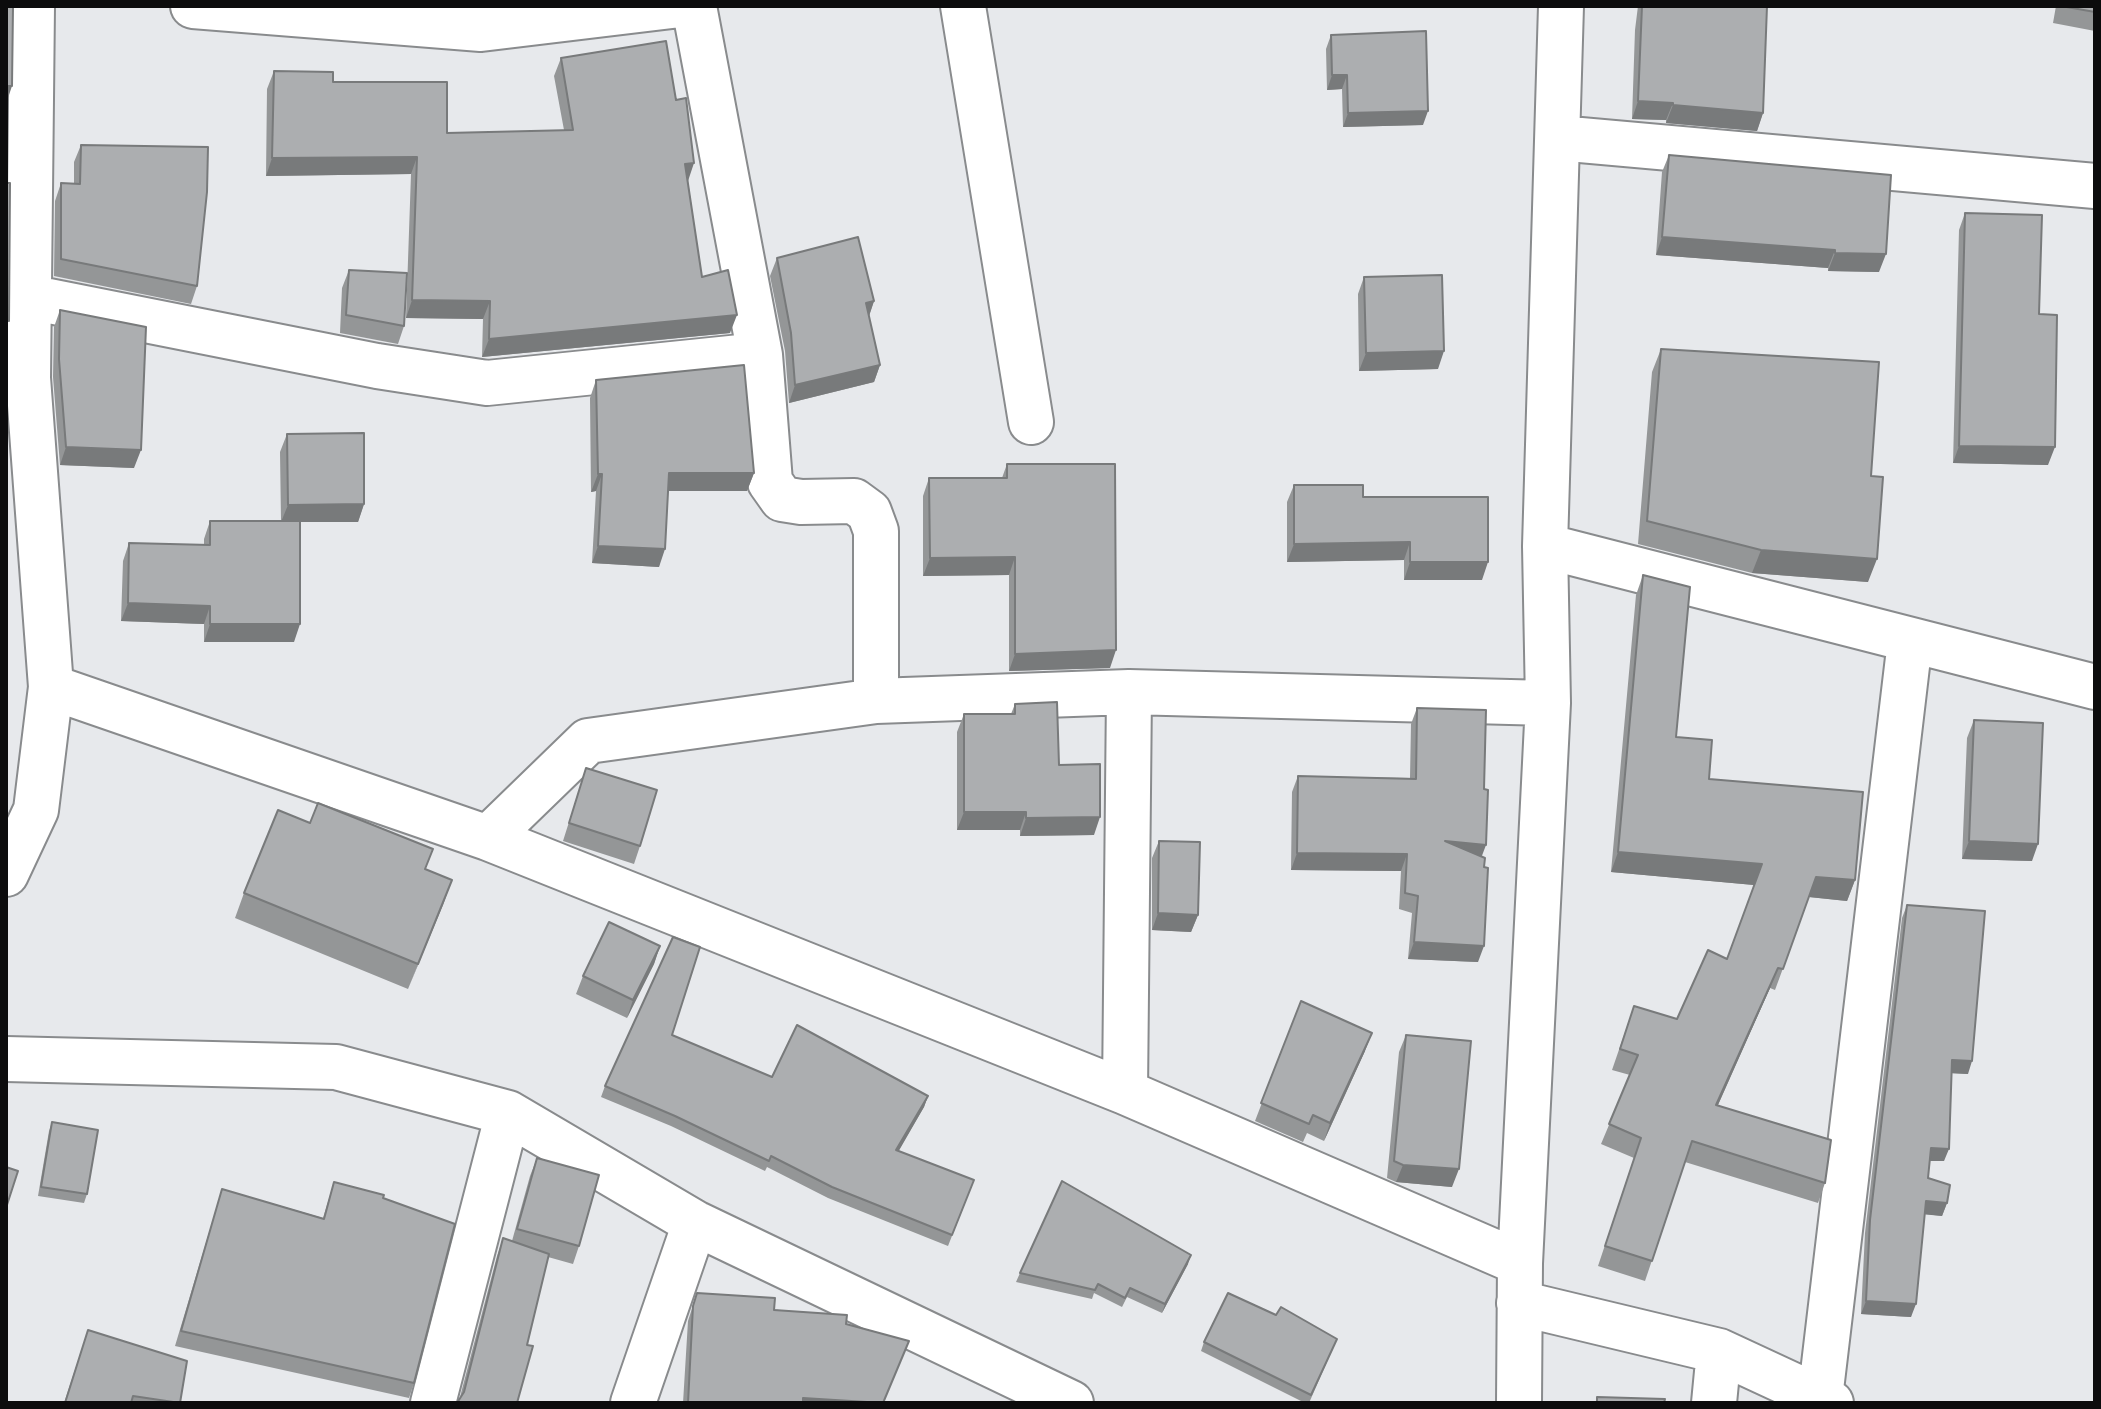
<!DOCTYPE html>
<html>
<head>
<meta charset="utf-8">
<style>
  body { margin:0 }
  #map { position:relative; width:2101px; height:1409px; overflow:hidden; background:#e7e9ec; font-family:Commissioner,sans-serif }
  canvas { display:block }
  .frame { position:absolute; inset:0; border:8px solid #0c0c0d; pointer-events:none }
</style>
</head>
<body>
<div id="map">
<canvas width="2101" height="1409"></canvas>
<div class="frame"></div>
</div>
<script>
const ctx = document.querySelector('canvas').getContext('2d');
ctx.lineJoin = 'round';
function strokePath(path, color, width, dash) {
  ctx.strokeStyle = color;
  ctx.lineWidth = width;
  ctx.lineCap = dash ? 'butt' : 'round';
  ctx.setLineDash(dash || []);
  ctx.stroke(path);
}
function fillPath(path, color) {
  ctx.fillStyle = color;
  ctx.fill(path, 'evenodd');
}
const minor = new Path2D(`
  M 193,6 L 481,29 L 672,6
  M 694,6 L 760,355 L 770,482 L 782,499 L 801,502 L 854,501 L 869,512 L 876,531 L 876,701
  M 963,6 L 1031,422
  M 1558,138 L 2095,186
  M 29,297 L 377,366 L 487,383 L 760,355
  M 1545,546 L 2095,687
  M 51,687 L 488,838 L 1125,1092 L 1520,1263
  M 488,838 L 588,741 L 876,701 L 1129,692 L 1548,703
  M 6,874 L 36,810 L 51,687 L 28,378 L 32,6
  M 6,1059 L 336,1067 L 508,1113 L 695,1223 L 1071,1403
  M 1125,1092 L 1129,692
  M 1519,1303 L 1719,1351 L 1831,1403
  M 1820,1398 L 1910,641
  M 433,1403 L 508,1113
  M 633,1403 L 695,1223
  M 1519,1403 L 1520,1263 L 1548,703 L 1545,546 L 1561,6
  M 1714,1403 L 1719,1351`);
strokePath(minor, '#898b8d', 48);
strokePath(minor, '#fff', 44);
fillPath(new Path2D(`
  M 1638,6 L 1767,6 L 1763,113 L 1757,131 L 1666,123 L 1666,120 L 1632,119 L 1635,30 Z
  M 2056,6 L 2095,6 L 2095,31 L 2053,23 Z
  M 1331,35 L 1423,125 L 1343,127 L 1342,89 L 1327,90 L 1326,49 Z
  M 561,58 L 688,181 L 702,277 L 730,333 L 482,357 L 483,319 L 406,318 L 411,174 L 266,176 L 267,89 L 274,71 L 333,82 L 447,133 L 564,130 L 554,76 Z
  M 81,145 L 197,286 L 191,304 L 54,276 L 55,201 L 61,183 L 74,184 L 74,162 Z
  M 1669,155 L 1879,272 L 1828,271 L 1828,268 L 1656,255 L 1662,172 Z
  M 1965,213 L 2048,465 L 1953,463 L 1959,230 Z
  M 777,258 L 874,301 L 869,316 L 880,365 L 874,382 L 789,403 L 785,351 L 770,276 Z
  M 349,270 L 404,326 L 398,344 L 340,333 L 342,288 Z
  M 1364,277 L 1438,369 L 1359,371 L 1358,294 Z
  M 60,310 L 134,468 L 60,465 L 53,377 L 54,327 Z
  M 1661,349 L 1871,476 L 1868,582 L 1752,573 L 1638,544 L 1652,372 Z
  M 596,380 L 754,473 L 747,491 L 668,491 L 659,567 L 592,563 L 596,491 L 591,492 L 590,398 Z
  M 287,434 L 364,504 L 358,522 L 300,522 L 294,642 L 204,642 L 204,624 L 121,621 L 123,561 L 129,543 L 204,545 L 204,539 L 210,521 L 281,521 L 280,452 Z
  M 1007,464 L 1110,668 L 1009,671 L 1009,575 L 923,576 L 923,496 L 929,478 L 1002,478 Z
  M 1294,485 L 1363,497 L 1482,580 L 1404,580 L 1404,560 L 1287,562 L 1287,502 Z
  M 1643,575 L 1676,737 L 1709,779 L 1855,880 L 1847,901 L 1809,897 L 1775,990 L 1770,988 L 1718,1105 L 1825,1183 L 1818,1203 L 1685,1162 L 1645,1281 L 1598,1266 L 1634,1158 L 1601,1144 L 1630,1075 L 1612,1070 L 1634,1006 L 1677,1019 L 1727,959 L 1754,885 L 1611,872 L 1636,595 Z
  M 1015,704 L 1059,765 L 1094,835 L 1020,836 L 1020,830 L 957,830 L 957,732 L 964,714 L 1011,714 Z
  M 1417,708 L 1481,857 L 1478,962 L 1408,959 L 1412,913 L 1399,909 L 1401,871 L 1291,870 L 1292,792 L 1298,776 L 1410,778 L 1411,724 Z
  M 1974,720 L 2032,861 L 1962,859 L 1967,738 Z
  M 586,768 L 640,846 L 634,864 L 563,841 Z
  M 1159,841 L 1198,915 L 1191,932 L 1152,930 L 1152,858 Z
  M 426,869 L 452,880 L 408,989 L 235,918 L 244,893 Z
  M 1907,905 L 1968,1074 L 1951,1073 L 1944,1161 L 1930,1161 L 1928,1178 L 1947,1203 L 1942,1216 L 1925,1214 L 1911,1317 L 1861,1314 L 1865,1233 L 1902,918 Z
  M 660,946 L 654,964 L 627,1018 L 576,994 L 583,976 Z
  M 1301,1001 L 1365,1051 L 1324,1141 L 1307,1133 L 1303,1142 L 1255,1121 Z
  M 672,1035 L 772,1077 L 928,1096 L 924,1107 L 898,1151 L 974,1180 L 948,1246 L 828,1198 L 767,1167 L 765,1171 L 671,1126 L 601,1097 L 605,1086 Z
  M 1406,1035 L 1452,1187 L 1396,1182 L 1387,1178 L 1399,1052 Z
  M 52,1122 L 87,1194 L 84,1203 L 38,1196 L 49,1131 Z
  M 537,1158 L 579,1246 L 573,1264 L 548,1257 L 527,1345 L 460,1397 L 497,1256 L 503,1238 L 512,1241 L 530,1176 Z
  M 334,1182 L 383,1198 L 414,1383 L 409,1398 L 175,1346 L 222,1189 L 323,1218 Z
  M 1188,1264 L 1162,1313 L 1127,1297 L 1122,1307 L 1094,1293 L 1092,1299 L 1016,1282 L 1020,1273 Z
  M 697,1293 L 846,1324 L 884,1403 L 683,1403 L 688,1321 Z
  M 1276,1315 L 1337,1339 L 1309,1403 L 1305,1403 L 1201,1351 L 1204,1342 Z
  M 88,1330 L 180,1403 L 64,1403 Z`), '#949697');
fillPath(new Path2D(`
  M 1332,75 L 1347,75 L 1342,89 L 1327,90 Z
  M 6,86 L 12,86 L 6,104 Z
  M 1638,101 L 1673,103 L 1666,120 L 1632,119 Z
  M 1673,105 L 1763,113 L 1757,131 L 1666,123 Z
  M 1428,111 L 1423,125 L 1343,127 L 1348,113 Z
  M 417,157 L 411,174 L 266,176 L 272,158 Z
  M 694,163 L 688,181 L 685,164 Z
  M 1662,237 L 1835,250 L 1828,268 L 1656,255 Z
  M 1835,253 L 1886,254 L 1879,272 L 1828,271 Z
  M 412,300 L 490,301 L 483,319 L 406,318 Z
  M 874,301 L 868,319 L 866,303 Z
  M 737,315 L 730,333 L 482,357 L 489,339 Z
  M 1444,351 L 1438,369 L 1359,371 L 1366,353 Z
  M 880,365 L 874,382 L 789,403 L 795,385 Z
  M 1959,446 L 2055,447 L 2048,465 L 1953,463 Z
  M 66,447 L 141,450 L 134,468 L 60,465 Z
  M 669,473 L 754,473 L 747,491 L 663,491 Z
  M 598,474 L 602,474 L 596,491 L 591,492 Z
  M 364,504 L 358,522 L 281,522 L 288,505 Z
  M 1410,542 L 1404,560 L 1287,562 L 1294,544 Z
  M 598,546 L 665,549 L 659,567 L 592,563 Z
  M 1761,550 L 1877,559 L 1868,582 L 1752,573 Z
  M 1015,557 L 1009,575 L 923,576 L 930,558 Z
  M 1410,562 L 1488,562 L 1482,580 L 1404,580 Z
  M 128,603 L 210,606 L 204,624 L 121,621 Z
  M 210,624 L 300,624 L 294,642 L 204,642 Z
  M 1116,650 L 1110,668 L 1009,671 L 1015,654 Z
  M 964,812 L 1026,812 L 1020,830 L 957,830 Z
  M 1100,817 L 1094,835 L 1020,836 L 1026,818 Z
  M 1445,841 L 1486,845 L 1480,861 Z
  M 1969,841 L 2038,844 L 2032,861 L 1962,859 Z
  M 1618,852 L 1762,864 L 1754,885 L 1611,872 Z
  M 1297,853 L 1407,854 L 1401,871 L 1291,870 Z
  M 1816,877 L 1855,880 L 1847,901 L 1809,897 L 1775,990 Z
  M 452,880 L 443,905 L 408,989 L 418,964 Z
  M 1158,913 L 1198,915 L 1191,932 L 1152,930 Z
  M 1414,942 L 1484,946 L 1478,962 L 1408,959 Z
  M 660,946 L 654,964 L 627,1018 L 633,1000 Z
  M 1778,968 L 1770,988 L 1709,1125 L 1716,1105 Z
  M 1372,1033 L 1365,1051 L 1324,1141 L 1330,1123 Z
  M 1952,1060 L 1972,1061 L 1968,1074 L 1947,1073 Z
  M 928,1096 L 924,1107 L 893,1161 L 896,1150 Z
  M 1931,1148 L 1949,1149 L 1944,1161 L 1927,1161 Z
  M 1403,1165 L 1459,1169 L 1452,1187 L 1396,1182 Z
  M 1926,1201 L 1947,1203 L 1942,1216 L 1921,1214 Z
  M 1191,1255 L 1188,1264 L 1162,1313 L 1165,1304 Z
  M 1866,1301 L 1916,1304 L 1911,1317 L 1861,1314 Z
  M 803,1398 L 882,1403 L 801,1403 Z`), '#787a7b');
const building = new Path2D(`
  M 6,6 L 13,7 L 12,86 L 6,86 Z
  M 1642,6 L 1767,6 L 1763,113 L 1673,105 L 1673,103 L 1638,101 Z
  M 2061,6 L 2095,6 L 2095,12 Z
  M 1426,31 L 1428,111 L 1348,113 L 1347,75 L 1332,75 L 1331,35 Z
  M 666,41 L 676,100 L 686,98 L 694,163 L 685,164 L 702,277 L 728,270 L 737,315 L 489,339 L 490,301 L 412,300 L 417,157 L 272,158 L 274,71 L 333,72 L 333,82 L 447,82 L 447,133 L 573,130 L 561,58 Z
  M 81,145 L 208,147 L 207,192 L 197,286 L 61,259 L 61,183 L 80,184 Z
  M 1669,155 L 1891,175 L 1886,254 L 1835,253 L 1835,250 L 1662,237 Z
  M 6,183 L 10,183 L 9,321 L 6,320 Z
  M 1965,213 L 2042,215 L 2039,314 L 2057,315 L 2055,447 L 1959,446 Z
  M 858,237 L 874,301 L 866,303 L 880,365 L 795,385 L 791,333 L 777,258 Z
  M 349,270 L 407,273 L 404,326 L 346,315 Z
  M 1442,275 L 1444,351 L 1366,353 L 1364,277 Z
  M 60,310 L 146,327 L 141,450 L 66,447 L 59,359 Z
  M 1661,349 L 1879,362 L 1871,476 L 1883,477 L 1877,559 L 1761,550 L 1647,521 Z
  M 744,365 L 754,473 L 669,473 L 665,549 L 598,546 L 602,474 L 598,474 L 596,380 Z
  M 364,433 L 364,504 L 288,505 L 287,434 Z
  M 1007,464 L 1115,464 L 1116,650 L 1015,654 L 1015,557 L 930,558 L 929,478 L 1007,478 Z
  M 1294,485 L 1363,485 L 1363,497 L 1488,497 L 1488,562 L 1410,562 L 1410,542 L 1294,544 Z
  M 210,521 L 300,521 L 300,624 L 210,624 L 210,606 L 128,603 L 129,543 L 210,545 Z
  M 1643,575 L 1690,587 L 1676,737 L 1712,740 L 1709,779 L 1863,792 L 1855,880 L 1816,877 L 1783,969 L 1778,968 L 1716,1105 L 1831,1140 L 1825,1183 L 1692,1141 L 1652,1261 L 1605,1246 L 1641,1138 L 1609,1124 L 1638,1055 L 1620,1049 L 1634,1006 L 1677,1019 L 1708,950 L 1727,959 L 1762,864 L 1618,852 Z
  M 1057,702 L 1059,765 L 1100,764 L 1100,817 L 1026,818 L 1026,812 L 964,812 L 964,714 L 1015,714 L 1015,704 Z
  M 1417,708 L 1486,710 L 1484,789 L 1488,790 L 1486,845 L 1445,841 L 1485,858 L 1484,867 L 1488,868 L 1484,946 L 1414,942 L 1418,896 L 1405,893 L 1407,854 L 1297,853 L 1298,776 L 1416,779 Z
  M 1974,720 L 2043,723 L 2038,844 L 1969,841 Z
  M 586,768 L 657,790 L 640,846 L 569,823 Z
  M 318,803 L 433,849 L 425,869 L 452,880 L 418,964 L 244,893 L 278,810 L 310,823 Z
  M 1159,841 L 1200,842 L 1198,915 L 1158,913 Z
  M 1907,905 L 1985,911 L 1972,1061 L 1952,1060 L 1949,1149 L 1931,1148 L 1928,1178 L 1950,1185 L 1947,1203 L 1926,1201 L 1916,1304 L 1866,1301 L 1870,1220 Z
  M 609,922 L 660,946 L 633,1000 L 583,976 Z
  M 673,937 L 700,947 L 672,1035 L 772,1077 L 797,1025 L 928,1096 L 896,1150 L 974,1180 L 952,1235 L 832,1187 L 771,1156 L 769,1161 L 675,1116 L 605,1086 Z
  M 1301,1001 L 1372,1033 L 1330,1123 L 1313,1115 L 1309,1124 L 1261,1103 Z
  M 1406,1035 L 1471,1041 L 1459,1169 L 1403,1165 L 1394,1161 Z
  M 52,1122 L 98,1130 L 87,1194 L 41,1187 Z
  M 537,1158 L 599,1175 L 579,1246 L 517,1229 Z
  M 6,1167 L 18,1171 L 6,1208 Z
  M 1062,1181 L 1191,1255 L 1165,1304 L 1130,1288 L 1125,1298 L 1098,1284 L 1095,1290 L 1020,1273 Z
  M 334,1182 L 384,1195 L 383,1198 L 455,1224 L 414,1383 L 181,1331 L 222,1189 L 324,1219 Z
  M 503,1238 L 549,1254 L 527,1345 L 533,1346 L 517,1403 L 457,1403 L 464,1392 Z
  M 697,1293 L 775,1298 L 774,1310 L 847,1315 L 846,1324 L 909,1341 L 883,1403 L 803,1398 L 803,1403 L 688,1403 L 693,1306 Z
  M 1228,1293 L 1276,1315 L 1281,1307 L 1337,1339 L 1311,1395 L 1204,1342 Z
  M 88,1330 L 187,1361 L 180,1403 L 133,1396 L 131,1403 L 65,1403 Z
  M 1597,1397 L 1665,1399 L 1664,1403 L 1597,1403 Z`);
fillPath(building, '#acaeb0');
strokePath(building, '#787a7b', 2);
</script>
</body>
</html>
